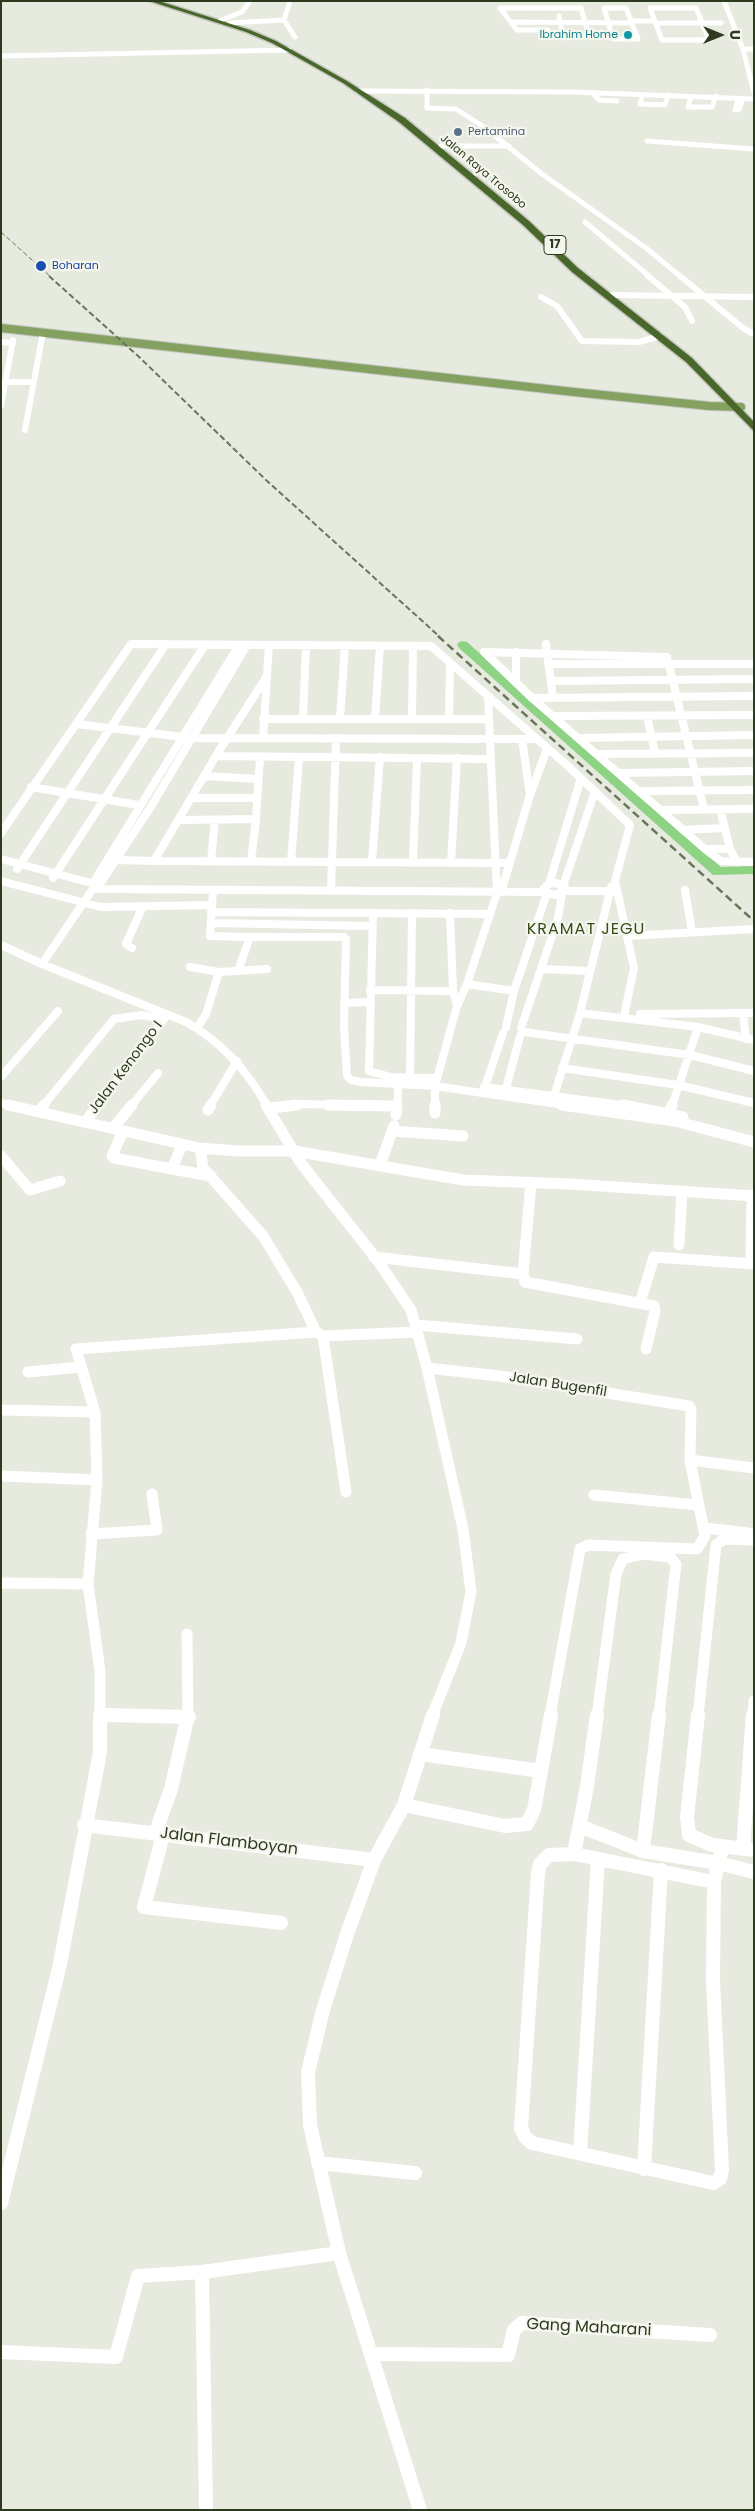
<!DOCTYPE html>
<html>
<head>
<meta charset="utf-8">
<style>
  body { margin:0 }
  #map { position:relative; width:755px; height:2511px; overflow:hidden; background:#e7eade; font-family:Poppins,sans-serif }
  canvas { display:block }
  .frame { position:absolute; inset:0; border:2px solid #2e3a1f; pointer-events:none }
  .north { position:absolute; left:695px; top:10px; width:50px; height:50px; -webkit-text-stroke:4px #f5f7ef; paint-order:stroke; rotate:90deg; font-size:14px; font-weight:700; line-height:20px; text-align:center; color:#2e3a1f }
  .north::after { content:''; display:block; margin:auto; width:18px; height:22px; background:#2e3a1f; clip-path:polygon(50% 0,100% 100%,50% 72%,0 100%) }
</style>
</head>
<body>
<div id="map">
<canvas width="755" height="2511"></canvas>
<div class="frame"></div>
<div class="north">U</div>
</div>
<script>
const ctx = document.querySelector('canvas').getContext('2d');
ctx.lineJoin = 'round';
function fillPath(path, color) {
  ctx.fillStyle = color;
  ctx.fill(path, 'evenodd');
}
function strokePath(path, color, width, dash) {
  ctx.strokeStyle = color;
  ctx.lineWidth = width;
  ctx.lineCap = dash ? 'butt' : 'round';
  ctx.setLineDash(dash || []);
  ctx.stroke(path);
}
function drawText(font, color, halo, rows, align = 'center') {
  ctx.font = font + ' Poppins,sans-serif';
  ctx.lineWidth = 4.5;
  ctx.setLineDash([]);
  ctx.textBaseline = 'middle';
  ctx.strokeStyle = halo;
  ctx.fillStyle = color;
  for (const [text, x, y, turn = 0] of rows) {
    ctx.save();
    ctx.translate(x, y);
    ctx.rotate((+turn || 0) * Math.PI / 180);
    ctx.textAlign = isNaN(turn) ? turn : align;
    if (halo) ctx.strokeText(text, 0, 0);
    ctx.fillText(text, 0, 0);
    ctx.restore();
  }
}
fillPath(new Path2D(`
  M 463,641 L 467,642 L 721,867 L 754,866 L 754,874 L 713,875 L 459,648 L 457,645 L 459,642 Z`), '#8ed284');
const major = new Path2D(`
  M 1,328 L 574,392 L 709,406 L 741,407`);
const highway = new Path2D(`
  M 149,1 L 159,1 L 250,30 L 276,41 L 347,81 L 405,118 L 529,221 L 578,268 L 692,358 L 754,422 L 754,431 L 686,362 L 572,272 L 523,225 L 399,122 L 343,83 L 272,43 L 246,32 Z`);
strokePath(major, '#c4c8c0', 10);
strokePath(highway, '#c4c8c0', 3);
strokePath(new Path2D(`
  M 724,1 L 743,49 L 754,93
  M 500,8 L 581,8 L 589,37 L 578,37 L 576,34
  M 500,8 L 517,30 L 548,30 L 550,37
  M 604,8 L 626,8 L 638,39 L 613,39 Z
  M 650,8 L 696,8 L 709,40 L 662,40 Z
  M 559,16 L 564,38
  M 221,20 L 242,12 L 250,1
  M 284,20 L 295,37
  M 630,21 L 654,21
  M 513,22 L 630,23
  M 229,23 L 284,20 L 290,1
  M 655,23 L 721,23
  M 743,49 L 754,49
  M 1,56 L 289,50
  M 427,90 L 427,108 L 456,109 L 484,127 L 542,174 L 646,248 L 681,277
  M 358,91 L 573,92 L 754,99
  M 593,93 L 599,100 L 617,101
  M 642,96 L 640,104 L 665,105 L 668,95
  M 691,97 L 688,107 L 712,107 L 716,96
  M 738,99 L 735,110 L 739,109 L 743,99
  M 647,141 L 754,149
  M 441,146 L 509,146
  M 585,222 L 650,277`), '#fff', 5);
strokePath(new Path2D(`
  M 648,276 L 685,307 L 692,321
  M 680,276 L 743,328 L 754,334
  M 612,295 L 754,297
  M 541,297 L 557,306 L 582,341 L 639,342 L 660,336
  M 1,342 L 13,343
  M 1,382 L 33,382
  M 1,406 L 13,340
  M 25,430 L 43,332`), '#fff', 6);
strokePath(new Path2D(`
  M 546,644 L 553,698
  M 516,652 L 516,682
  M 548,664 L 754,664
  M 551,681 L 754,679
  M 532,698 L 754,696
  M 554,716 L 754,715
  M 647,716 L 655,753
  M 375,718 L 380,646
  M 412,718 L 413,646
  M 263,719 L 449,719 L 450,664
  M 303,719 L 306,646
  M 340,719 L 345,646
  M 449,719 L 487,719
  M 76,724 L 192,738 L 536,739
  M 263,738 L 269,645
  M 579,738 L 754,735
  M 522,739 L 530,795
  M 597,754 L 754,753
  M 216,756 L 490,759
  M 619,773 L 754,771
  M 205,776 L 258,779
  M 31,787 L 139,805
  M 640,791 L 754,790
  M 192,798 L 256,798
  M 704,809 L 667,657 L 484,652 L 532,698 L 705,849 L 721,861 L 754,862
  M 720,809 L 730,849 L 737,862
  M 662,810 L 754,809
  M 180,820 L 256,819 L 260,757
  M 683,830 L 724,828
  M 1,833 L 131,644 L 431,646 L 569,767 L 630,825 L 615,881 L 634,968 L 624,1016
  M 705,849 L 730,849
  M 1,859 L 91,883
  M 117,860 L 154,861 L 217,754 L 267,676
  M 154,861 L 509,863
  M 211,861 L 215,820
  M 251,861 L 256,819
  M 291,862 L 299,758
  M 372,862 L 380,757
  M 413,862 L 417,758
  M 451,863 L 457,758
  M 17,869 L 166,644
  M 53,878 L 205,645
  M 1,881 L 101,907 L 211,905
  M 93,883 L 239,645
  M 556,883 L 565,887 L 565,891 L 555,895 L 545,892 L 544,888 L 549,884 Z
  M 100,884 L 152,805 L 247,645
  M 549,884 L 581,778
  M 503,886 L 530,795 L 547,749
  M 563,886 L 595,791
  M 98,889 L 545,892
  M 213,890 L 210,936 L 250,937
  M 685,890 L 692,932
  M 331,891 L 336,738
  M 565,891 L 616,891
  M 211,912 L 490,914
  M 450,913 L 453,991 L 457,1006
  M 373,914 L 369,1071 L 391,1077 L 436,1078
  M 211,923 L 371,926
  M 627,936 L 754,929
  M 1,945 L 42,964 L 186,1022 C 222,1042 247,1070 267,1106
  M 132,948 L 126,944 L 143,906
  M 42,964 L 92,890
  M 190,967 L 219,972
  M 542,969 L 588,971
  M 238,971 L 250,937 L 344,937 L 346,939 L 344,1027 L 347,1076 L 351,1080 L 361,1082 L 435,1086 L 457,1006 L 467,984 L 497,893 L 488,697
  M 467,984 L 514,991
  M 370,990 L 453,991
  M 344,1003 L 370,1002
  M 580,1013 L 698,1027 L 754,1040
  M 743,1013 L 746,1039
  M 640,1014 L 754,1013
  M 506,1027 L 514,991 L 547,893
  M 197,1028 L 206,1014 L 219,972 L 267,969
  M 521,1028 L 558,918 L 562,894
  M 524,1032 L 690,1055 L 754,1071
  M 562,1068 L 678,1085 L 754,1103
  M 1,1077 L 58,1011
  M 410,1077 L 412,913
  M 484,1087 L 629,1106
  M 483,1093 L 503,1033
  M 504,1096 L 520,1036
  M 554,1096 L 580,1013 L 611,887
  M 1,1103 L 13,1106
  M 43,1106 L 114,1019 L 142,1015 L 162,1019
  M 97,1106 L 167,1015
  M 131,1106 L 158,1073
  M 210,1106 L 237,1061
  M 287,1106 L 301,1104 L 388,1106
  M 397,1106 L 399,1079
  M 435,1106 L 435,1086 L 571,1106
  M 672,1106 L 698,1027`), '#fff', 8);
strokePath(new Path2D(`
  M 8,1105 L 200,1148 L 238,1151 L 294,1151 L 463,1180 L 570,1184 L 754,1196
  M 266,1105 L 300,1162 L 378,1261 L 411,1310 L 427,1368 L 463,1529 L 471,1592 L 461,1643 L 432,1716
  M 328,1105 L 397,1106
  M 435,1105 L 435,1113
  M 562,1105 L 675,1121 L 754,1142
  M 623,1105 L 683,1117
  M 271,1108 L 297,1105
  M 208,1110 L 211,1105
  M 39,1111 L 44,1105
  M 669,1113 L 672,1105
  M 396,1115 L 397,1105
  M 85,1122 L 98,1105
  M 113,1128 L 132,1105
  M 123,1131 L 112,1156 L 114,1158 L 172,1169 L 182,1145
  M 392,1131 L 463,1136
  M 200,1148 L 203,1168 L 263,1236 L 297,1292 L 316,1332 L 323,1336 L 417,1332
  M 1,1156 L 30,1190 L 60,1181
  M 380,1165 L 394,1126
  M 172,1169 L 211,1176
  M 531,1182 L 523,1274 L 525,1282 L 654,1306 L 655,1311 L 646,1349
  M 679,1245 L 682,1191
  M 374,1257 L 523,1274
  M 751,1264 L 752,1195
  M 640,1303 L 654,1257 L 754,1264
  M 416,1325 L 577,1339
  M 323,1336 L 346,1492
  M 427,1368 L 500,1376 L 689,1406 L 691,1409 L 690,1460 L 705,1536 L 697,1549 L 588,1545 L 580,1549 L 550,1716
  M 28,1372 L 81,1367
  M 1,1410 L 95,1412
  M 690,1460 L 754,1468
  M 1,1476 L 97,1480
  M 594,1495 L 698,1505
  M 705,1528 L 749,1533
  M 91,1534 L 157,1530 L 152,1494
  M 1,1583 L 88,1584
  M 187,1634 L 188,1716
  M 100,1715 L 162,1716
  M 100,1716 L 100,1671 L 88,1584 L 97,1480 L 95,1412 L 76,1349 L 316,1332
  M 597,1716 L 616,1574 L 623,1559 L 643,1554 L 670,1557 L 676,1564 L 659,1716
  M 698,1716 L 716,1545 L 724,1539 L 754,1540
  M 753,1716 L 754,1701`), '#fff', 11);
strokePath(new Path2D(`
  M 106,1715 L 189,1717
  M 698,1715 L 687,1817 L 689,1835 L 712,1845 L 754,1850
  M 420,1754 L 541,1771
  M 404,1805 L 505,1826 L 527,1824 L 534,1810 L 551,1715
  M 84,1825 L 374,1860
  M 580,1826 L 643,1851 L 718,1863 L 754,1872
  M 155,1834 L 171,1789 L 188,1715
  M 163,1835 L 144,1907 L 281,1923
  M 743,1848 L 753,1715
  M 643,1851 L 659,1715
  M 574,1854 L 587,1786 L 597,1715
  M 574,1854 L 714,1882 L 713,1980 L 722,2170 L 720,2179 L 713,2183 L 532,2143 L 525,2137 L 521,2128 L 538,1873 L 540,1864 L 549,1855 Z
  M 714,1882 L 722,1848
  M 580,2153 L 598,1859
  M 318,2163 L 415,2173
  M 644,2169 L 661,1870
  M 1,2203 L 60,1964 L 100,1752 L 100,1715
  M 202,2272 L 206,2510
  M 1,2352 L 116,2357 L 138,2276 L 202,2272 L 339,2253
  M 371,2354 L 508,2355 L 514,2330 L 522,2323 L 710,2335
  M 420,2510 L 339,2253 L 310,2125 L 308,2072 L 323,2010 L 347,1934 L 374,1860 L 404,1805 L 433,1715`), '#fff', 14);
strokePath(major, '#84a161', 8);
fillPath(highway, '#49672a');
strokePath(new Path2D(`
  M 1,232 L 51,277`), '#697659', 1, [5, 2.5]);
strokePath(new Path2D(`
  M 49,276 L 137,355 L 266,480 L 440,637`), '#697659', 2, [6, 3]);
strokePath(new Path2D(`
  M 438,636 L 754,921`), '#697659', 2.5, [8, 4.5]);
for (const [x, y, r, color] of [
  [628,35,5,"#0f9aa8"],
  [458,132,5,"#5c6f8a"],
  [41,266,6,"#1a4fb4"]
]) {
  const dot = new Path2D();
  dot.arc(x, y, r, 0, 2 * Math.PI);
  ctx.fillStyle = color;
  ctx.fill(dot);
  strokePath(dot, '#f5f7ef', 2);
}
drawText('11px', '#0d838f', '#f5f7ef', [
  ["Ibrahim Home",618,35]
], 'right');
drawText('11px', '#4e5e75', '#f5f7ef', [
  ["Pertamina",468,132]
], 'left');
drawText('11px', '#2e3a1f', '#f5f7ef', [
  ["Jalan Raya Trosobo",483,172,40]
]);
drawText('11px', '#164399', '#f5f7ef', [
  ["Boharan",52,266]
], 'left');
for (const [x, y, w] of [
  [555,245,22]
]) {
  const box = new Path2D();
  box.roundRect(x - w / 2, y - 9.5, w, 19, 4);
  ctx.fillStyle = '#f5f7ef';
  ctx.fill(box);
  strokePath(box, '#2e3a1f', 1);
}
drawText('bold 12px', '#2e3a1f', null, [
  ["17",555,245]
]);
drawText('14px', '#2e3a1f', '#f5f7ef', [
  ["Jalan Kenongo I",126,1068,-53],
  ["Jalan Bugenfil",558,1385,9]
]);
ctx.letterSpacing = '1px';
drawText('16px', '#354d1b', '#f5f7ef', [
  ["KRAMAT JEGU",586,930]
]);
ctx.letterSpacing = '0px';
drawText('16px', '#2e3a1f', '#f5f7ef', [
  ["Jalan Flamboyan",229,1842,7],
  ["Gang Maharani",589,2328,3]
]);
</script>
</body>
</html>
